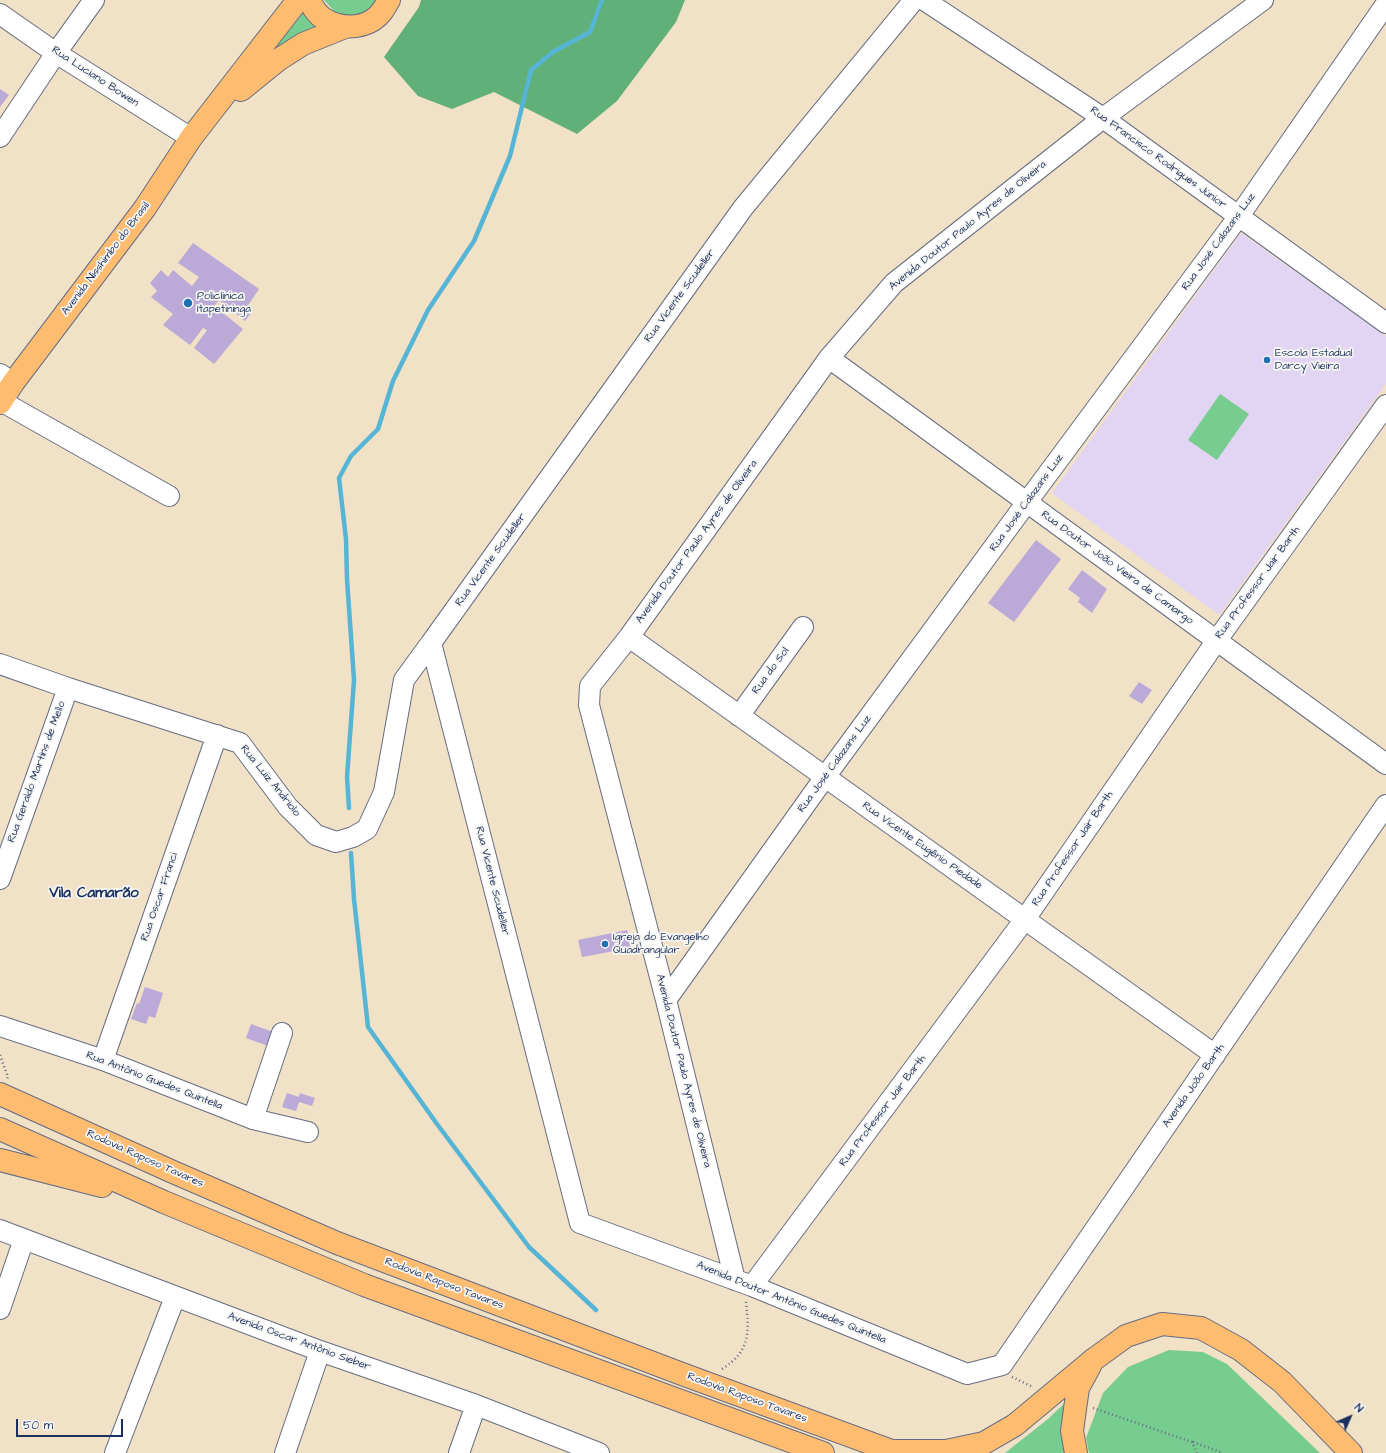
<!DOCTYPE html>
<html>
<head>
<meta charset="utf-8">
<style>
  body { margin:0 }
  #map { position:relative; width:1386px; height:1453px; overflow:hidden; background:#f1e1c6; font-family:"Architects Daughter",sans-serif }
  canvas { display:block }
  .north { position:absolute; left:1330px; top:1397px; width:40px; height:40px; -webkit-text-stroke:3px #f6f6f2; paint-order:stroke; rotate:45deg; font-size:11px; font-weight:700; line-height:16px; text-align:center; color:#1b2f5e }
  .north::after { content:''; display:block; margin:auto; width:14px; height:18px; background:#1b2f5e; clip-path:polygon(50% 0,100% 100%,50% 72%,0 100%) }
  .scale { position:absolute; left:16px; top:1419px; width:107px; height:18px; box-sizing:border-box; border:2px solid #1b2f5e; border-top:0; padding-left:5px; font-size:12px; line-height:14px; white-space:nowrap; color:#1b2f5e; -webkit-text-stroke:3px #f6f6f2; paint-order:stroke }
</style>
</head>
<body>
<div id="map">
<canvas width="1386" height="1453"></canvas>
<div class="north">N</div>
<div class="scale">50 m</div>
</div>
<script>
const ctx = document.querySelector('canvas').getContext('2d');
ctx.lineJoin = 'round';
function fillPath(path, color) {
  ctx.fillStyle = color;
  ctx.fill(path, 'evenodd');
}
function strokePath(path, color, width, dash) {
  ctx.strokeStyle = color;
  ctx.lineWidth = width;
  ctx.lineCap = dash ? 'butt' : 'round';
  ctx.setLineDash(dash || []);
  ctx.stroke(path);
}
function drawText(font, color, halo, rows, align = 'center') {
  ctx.font = font + ' "Architects Daughter",sans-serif';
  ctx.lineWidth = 3.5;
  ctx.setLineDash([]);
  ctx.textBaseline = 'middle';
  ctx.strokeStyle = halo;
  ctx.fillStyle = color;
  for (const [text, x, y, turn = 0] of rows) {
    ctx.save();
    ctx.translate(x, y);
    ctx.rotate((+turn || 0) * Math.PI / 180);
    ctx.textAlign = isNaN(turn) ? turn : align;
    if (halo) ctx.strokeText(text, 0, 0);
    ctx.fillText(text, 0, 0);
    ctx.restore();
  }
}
fillPath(new Path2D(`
  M 1241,233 L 1386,336 L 1386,384 L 1219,615 L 1052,493 Z`), '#e2d4f3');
fillPath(new Path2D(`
  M 324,0 L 379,0 L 366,13 L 349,16 L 341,15 L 334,11 Z
  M 301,2 L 307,18 L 317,28 L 242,83 Z
  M 1220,394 L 1249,414 L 1217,460 L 1188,440 Z
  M 1169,1350 L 1203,1352 L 1227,1364 L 1320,1453 L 1089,1453 L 1086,1438 L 1103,1393 L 1128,1367 Z
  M 1072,1396 L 1067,1453 L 1005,1453 L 1048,1419 Z`), '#77cc90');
fillPath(new Path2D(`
  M 421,0 L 685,0 L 676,22 L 617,101 L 577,134 L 494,92 L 452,109 L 418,96 L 384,57 L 419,7 Z`), '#61b07a');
strokePath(new Path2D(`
  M 349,808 L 347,777 L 354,680 L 347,579 L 346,539 L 339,478 L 351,456 L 378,429 L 393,381 L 428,310 L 474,241 L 510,156 L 531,70 L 553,52 L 590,32 L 602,0
  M 351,853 L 354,899 L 368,1027 L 437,1124 L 529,1247 L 596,1310`), '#56b5d4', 4.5);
fillPath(new Path2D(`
  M 0,89 L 9,95 L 0,107 Z
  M 193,243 L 259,289 L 247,307 L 252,312 L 245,321 L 219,300 L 214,306 L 243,329 L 214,364 L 194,348 L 207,330 L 203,328 L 190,345 L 163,325 L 173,314 L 151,297 L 157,291 L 150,283 L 161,270 L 168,277 L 173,270 L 192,286 L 199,277 L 178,263 Z
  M 1036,540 L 1061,559 L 1014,622 L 988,603 Z
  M 1082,570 L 1107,589 L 1092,613 L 1078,602 L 1080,598 L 1068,589 Z
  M 1139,682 L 1152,690 L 1142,704 L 1129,696 Z
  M 627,930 L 631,948 L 582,957 L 578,940 Z
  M 145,987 L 163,993 L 155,1018 L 149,1016 L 146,1024 L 131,1019 L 137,1003 L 139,1004 Z
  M 251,1024 L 273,1032 L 268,1046 L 246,1038 Z
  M 287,1093 L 299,1097 L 300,1093 L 315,1098 L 312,1106 L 299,1102 L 296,1111 L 282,1107 Z`), '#bba9d8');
const minor = new Path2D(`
  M 914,0 L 743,208 L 431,643 L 580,1223 L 752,1286 L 967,1374 L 1002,1365 L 1386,805
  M 924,0 L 1103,118 L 1386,323
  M 0,14 L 56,53 L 191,138
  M 0,137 L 56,53 L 94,0
  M 829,358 L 1386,764
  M 0,374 L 13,383
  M 1,401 L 169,496
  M 629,637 L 1215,1055
  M 0,664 L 68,688 L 240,743 L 288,807 L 316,835 L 336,842 L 353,837 L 367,829 L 384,792 L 404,680 L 431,643
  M 739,716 L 803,627
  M 0,879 L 68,688
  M 666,1000 L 825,777 L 1027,502 L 1239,216 L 1386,4
  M 0,1026 L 103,1060 L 253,1119 L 308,1132
  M 103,1060 L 217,735
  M 253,1119 L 282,1033
  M 0,1230 L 320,1351 L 476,1405 L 599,1453
  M 735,1280 L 666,1000 L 589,705 L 590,686 L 629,637 L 829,358 L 894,283 L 1103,118 L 1263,0
  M 752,1286 L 1025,919 L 1217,640 L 1386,405
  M 0,1309 L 24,1239
  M 115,1453 L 175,1297
  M 285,1453 L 320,1351
  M 459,1453 L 476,1405`);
const major = new Path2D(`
  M 310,0 C 318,26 352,33 373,20 C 381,15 385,7 389,0
  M 241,90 L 278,60 L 303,44 L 345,27
  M 0,403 L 13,383 L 145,208 L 191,138 L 298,0
  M 1093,1360 L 1126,1336 L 1162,1324 L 1201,1328 L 1241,1350 L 1282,1382 L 1351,1453`);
const highway = new Path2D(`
  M 0,1094 L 173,1172 L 337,1243 L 682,1374 L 897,1453
  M 0,1129 L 164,1202 L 364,1285 L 823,1453
  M 0,1160 L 102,1186
  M 892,1451 L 946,1451 L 984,1443 L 1015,1425 L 1093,1360
  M 1076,1453 L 1072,1431 L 1076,1402 L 1078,1388 L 1090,1366`);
strokePath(minor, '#666d82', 22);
strokePath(major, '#666d82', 24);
strokePath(highway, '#666d82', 24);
strokePath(new Path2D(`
  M 0,1055 L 8,1077 L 7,1079
  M 722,1369 C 751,1351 749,1332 746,1301
  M 1012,1377 L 1033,1387
  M 1093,1408 L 1192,1442 L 1197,1453
  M 1193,1442 L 1223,1453`), '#666d82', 2.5, [1, 3]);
strokePath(minor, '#fff', 20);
strokePath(major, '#febc71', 22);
strokePath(highway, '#febc71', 22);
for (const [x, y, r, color] of [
  [188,303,5,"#1f6fb2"],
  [1267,360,4,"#1f6fb2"],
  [605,944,4,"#1f6fb2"]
]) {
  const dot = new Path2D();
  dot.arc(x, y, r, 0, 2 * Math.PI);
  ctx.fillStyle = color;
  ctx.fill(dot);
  strokePath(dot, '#f6f6f2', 1.5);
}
drawText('11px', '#1b2f5e', '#f6f6f2', [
  ["Rua Luciano Bowen",95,77,33],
  ["Rua Francisco Rodrigues Júnior",1158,158,36],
  ["Avenida Doutor Paulo Ayres de Oliveira",968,226,-39],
  ["Rua José Calazans Luz",1219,242,-54],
  ["Avenida Nisshimbo do Brasil",106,259,-53],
  ["Rua Vicente Scudeller",680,296,-54],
  ["Rua José Calazans Luz",1027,503,-54],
  ["Avenida Doutor Paulo Ayres de Oliveira",697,542,-54],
  ["Rua Vicente Scudeller",491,560,-54],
  ["Rua Doutor João Vieira de Camargo",1117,568,36],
  ["Rua Professor Jair Barth",1258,583,-54],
  ["Rua do Sol",771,671,-54],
  ["Rua José Calazans Luz",835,764,-54],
  ["Rua Geraldo Martins de Mello",37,772,-70],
  ["Rua Luiz Andriolo",270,781,51],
  ["Rua Vicente Eugênio Piedade",922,846,35],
  ["Rua Professor Jair Barth",1073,849,-56],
  ["Rua Vicente Scudeller",492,881,76],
  ["Rua Oscar Franci",160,897,-71],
  ["Avenida Doutor Paulo Ayres de Oliveira",683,1071,76],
  ["Rua Antônio Guedes Quintella",154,1081,21],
  ["Avenida João Barth",1194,1086,-55],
  ["Rua Professor Jair Barth",883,1111,-53],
  ["Rodovia Raposo Tavares",145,1159,24],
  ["Rodovia Raposo Tavares",444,1284,21],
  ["Avenida Doutor Antônio Guedes Quintella",791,1303,22],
  ["Avenida Oscar Antônio Sieber",299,1342,20],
  ["Rodovia Raposo Tavares",747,1398,20]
]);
drawText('11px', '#1b2f5e', '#f6f6f2', [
  ["Policlínica",197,297],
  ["Itapetininga",197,310],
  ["Escola Estadual",1275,354],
  ["Darcy Vieira",1275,367],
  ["Igreja do Evangelho",613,938],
  ["Quadrangular",613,951]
], 'left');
drawText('bold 15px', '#1b2f5e', '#f6f6f2', [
  ["Vila Camarão",94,894]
]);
</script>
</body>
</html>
